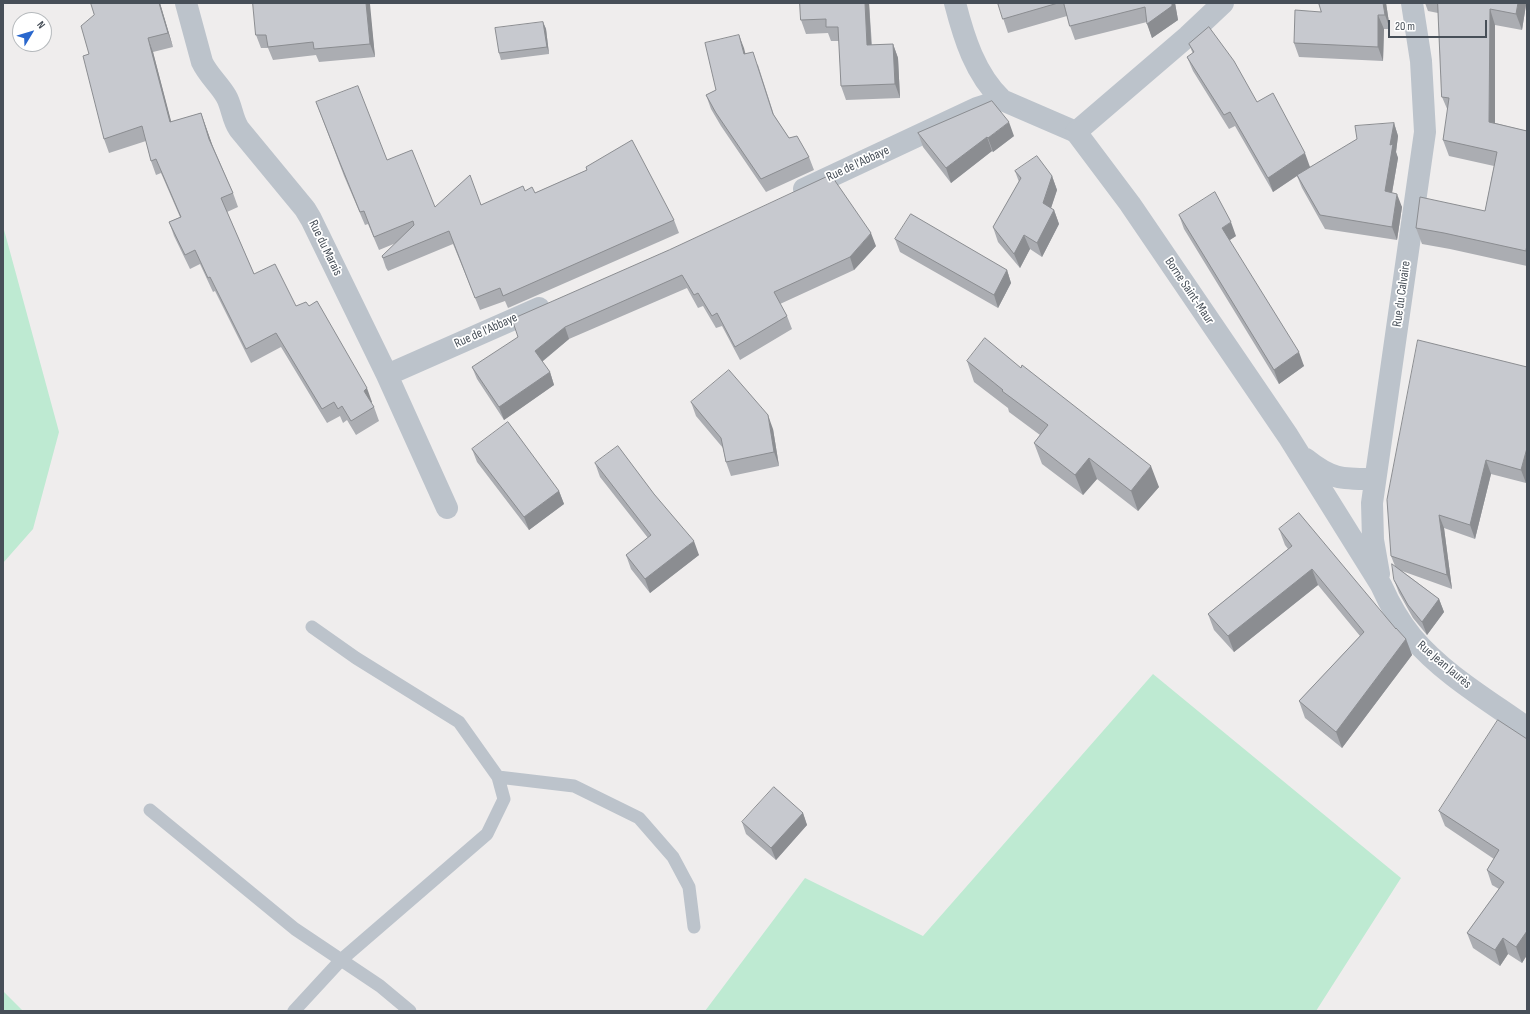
<!DOCTYPE html>
<html>
<head>
<meta charset="utf-8">
<style>
  body { margin:0 }
  #map { position:relative; width:1530px; height:1014px; overflow:hidden; background:#efeded; font-family:"Sofia Sans Condensed",sans-serif }
  canvas { display:block }
  .frame { position:absolute; inset:0; border:4px solid #474f58; pointer-events:none }
  .north { position:absolute; left:12px; top:12px; width:40px; height:40px; box-sizing:border-box; background:#fff; border:1px solid #b5b9bc; border-radius:50%; rotate:52deg; font-size:11px; font-weight:700; line-height:16px; text-align:center; color:#474f58 }
  .north::after { content:''; display:block; margin:auto; width:14px; height:18px; background:#2967cd; clip-path:polygon(50% 0,100% 100%,50% 72%,0 100%) }
  .scale { position:absolute; left:1388px; top:20px; width:99px; height:18px; box-sizing:border-box; border:2px solid #474f58; border-top:0; padding-left:5px; font-size:12px; line-height:14px; white-space:nowrap; color:#474f58; -webkit-text-stroke:3px #fff; paint-order:stroke }
</style>
</head>
<body>
<div id="map">
<canvas width="1530" height="1014"></canvas>
<div class="frame"></div>
<div class="north">N</div>
<div class="scale">20 m</div>
</div>
<script>
const ctx = document.querySelector('canvas').getContext('2d');
ctx.lineJoin = 'round';
function fillPath(path, color) {
  ctx.fillStyle = color;
  ctx.fill(path, 'evenodd');
}
function strokePath(path, color, width, dash) {
  ctx.strokeStyle = color;
  ctx.lineWidth = width;
  ctx.lineCap = dash ? 'butt' : 'round';
  ctx.setLineDash(dash || []);
  ctx.stroke(path);
}
function drawText(font, color, halo, rows, align = 'center') {
  ctx.font = font + ' "Sofia Sans Condensed",sans-serif';
  ctx.lineWidth = 3.5;
  ctx.setLineDash([]);
  ctx.textBaseline = 'middle';
  ctx.strokeStyle = halo;
  ctx.fillStyle = color;
  for (const [text, x, y, turn = 0] of rows) {
    ctx.save();
    ctx.translate(x, y);
    ctx.rotate((+turn || 0) * Math.PI / 180);
    ctx.textAlign = isNaN(turn) ? turn : align;
    if (halo) ctx.strokeText(text, 0, 0);
    ctx.fillText(text, 0, 0);
    ctx.restore();
  }
}
fillPath(new Path2D(`
  M 3,226 L 59,432 L 33,529 L 3,563 Z
  M 1153,674 L 1401,878 L 1316,1011 L 705,1011 L 805,878 L 923,936 Z
  M 3,991 L 23,1011 L 3,1011 Z`), '#beead2');
strokePath(new Path2D(`
  M 498,777 L 574,786 L 639,818 L 673,857 L 689,887 L 694,927
  M 150,810 L 295,929 L 380,986 L 410,1011
  M 294,1011 L 341,960 L 487,834 L 504,799 L 498,777 L 459,722 L 356,658 L 312,627`), '#bcc3cb', 13);
strokePath(new Path2D(`
  M 186,3 L 202,62 C 208,75 219,84 226,96 C 232,106 232,119 239,129 L 305,209 L 311,219 L 387,375 L 447,508
  M 955,3 C 964,38 975,74 1002,100 L 1076,132
  M 804,189 L 977,108 L 1002,100
  M 387,375 L 539,308`), '#bcc3cb', 22);
strokePath(new Path2D(`
  M 1223,3 L 1188,36 L 1076,132 L 1130,204 L 1288,436 L 1381,585 C 1389,603 1399,621 1412,637 C 1443,674 1488,700 1527,728
  M 1306,459 C 1332,480 1343,479 1375,479
  M 1379,574 L 1373,540 L 1372,503 L 1425,132 L 1421,61 L 1412,3`), '#bcc3cb', 22);
fillPath(new Path2D(`
  M 160,3 L 173,47 L 153,52 L 171,122 L 201,113 L 212,144 L 233,193 L 238,207 L 227,212 L 254,274 L 296,306 L 372,402 L 371,403 L 374,407 L 379,421 L 356,435 L 347,420 L 343,423 L 340,416 L 327,423 L 281,347 L 251,363 L 215,291 L 213,292 L 200,264 L 190,269 L 174,236 L 169,222 L 180,217 L 161,173 L 156,175 L 151,161 L 146,141 L 109,153 L 104,139 L 89,54 L 94,15 Z
  M 253,3 L 369,3 L 375,57 L 319,62 L 316,55 L 273,60 L 268,48 L 261,48 L 256,35 Z
  M 800,3 L 869,3 L 872,45 L 893,44 L 898,58 L 900,98 L 846,100 L 841,86 L 839,41 L 831,41 L 828,33 L 806,34 L 801,20 Z
  M 998,3 L 1175,3 L 1178,20 L 1152,38 L 1147,22 L 1075,40 L 1070,26 L 1067,16 L 1008,33 Z
  M 1319,3 L 1386,3 L 1390,29 L 1384,29 L 1383,61 L 1299,57 L 1294,43 L 1321,12 Z
  M 1425,3 L 1526,3 L 1526,5 L 1522,30 L 1495,25 L 1495,123 L 1527,131 L 1527,266 L 1450,249 L 1422,244 L 1416,228 L 1485,211 L 1494,166 L 1449,156 L 1443,140 L 1448,111 L 1442,97 L 1438,13 L 1428,11 Z
  M 543,22 L 546,29 L 549,54 L 501,60 L 499,53 Z
  M 739,35 L 745,54 L 758,65 L 774,115 L 789,138 L 809,157 L 814,170 L 766,192 L 721,126 L 711,109 L 706,95 L 716,90 Z
  M 1189,44 L 1257,102 L 1310,167 L 1394,123 L 1398,136 L 1396,152 L 1398,158 L 1392,193 L 1402,207 L 1397,240 L 1325,229 L 1302,188 L 1297,176 L 1273,192 L 1235,126 L 1229,129 L 1193,71 L 1187,57 L 1193,54 Z
  M 316,102 L 387,160 L 435,207 L 481,205 L 525,191 L 535,193 L 587,170 L 586,167 L 674,220 L 679,233 L 508,308 L 505,301 L 480,310 L 453,244 L 388,271 L 386,268 L 382,256 L 396,243 L 379,250 L 368,224 L 365,225 L 344,176 Z
  M 918,133 L 1014,136 L 993,152 L 992,151 L 951,183 L 923,147 Z
  M 1015,171 L 1052,176 L 1057,190 L 1051,208 L 1054,210 L 1059,224 L 1042,257 L 1030,249 L 1020,268 L 998,242 L 993,227 L 1019,182 Z
  M 1179,215 L 1236,236 L 1229,240 L 1304,366 L 1279,384 L 1184,229 Z
  M 895,239 L 1007,270 L 1011,283 L 998,308 L 900,252 Z
  M 876,246 L 854,270 L 780,304 L 787,316 L 792,329 L 740,360 L 722,326 L 716,328 L 703,306 L 698,308 L 687,288 L 569,339 L 542,362 L 550,372 L 554,385 L 504,420 L 477,379 L 472,367 L 669,250 Z
  M 967,361 L 1021,368 L 1159,487 L 1138,511 L 1097,479 L 1083,495 L 1042,464 L 1034,443 L 1040,435 L 1009,412 L 1008,408 L 974,382 Z
  M 1527,367 L 1526,483 L 1491,474 L 1475,539 L 1444,528 L 1452,589 L 1402,571 L 1439,599 L 1444,612 L 1427,635 L 1413,618 L 1399,593 L 1394,580 L 1395,566 L 1391,556 Z
  M 691,402 L 773,429 L 779,466 L 731,476 L 726,462 L 723,448 L 696,416 Z
  M 472,449 L 559,491 L 564,504 L 529,530 L 477,462 Z
  M 595,463 L 699,555 L 650,593 L 631,569 L 626,555 L 648,538 L 600,477 Z
  M 1279,529 L 1396,629 L 1406,639 L 1412,655 L 1342,748 L 1305,718 L 1299,701 L 1360,636 L 1318,585 L 1234,652 L 1214,630 L 1208,614 L 1288,549 L 1285,545 Z
  M 1527,739 L 1527,955 L 1522,963 L 1508,954 L 1500,966 L 1473,948 L 1467,933 L 1499,889 L 1492,885 L 1487,870 L 1494,859 L 1445,826 L 1439,811 Z
  M 803,813 L 807,825 L 776,860 L 746,834 L 742,822 Z`), '#abadb2');
fillPath(new Path2D(`
  M 159,3 L 160,3 L 173,47 L 168,33 Z
  M 366,3 L 369,3 L 370,4 L 375,57 L 370,44 Z
  M 865,3 L 869,3 L 872,59 L 867,45 Z
  M 1172,3 L 1175,3 L 1178,20 L 1152,38 L 1147,24 Z
  M 1383,3 L 1386,3 L 1390,29 L 1385,15 Z
  M 1518,3 L 1526,3 L 1526,5 L 1522,30 L 1516,14 Z
  M 1490,9 L 1495,25 L 1495,138 L 1489,122 Z
  M 1378,15 L 1384,29 L 1383,61 L 1378,47 Z
  M 543,22 L 546,29 L 549,54 L 547,47 Z
  M 739,35 L 744,48 L 749,68 L 744,54 Z
  M 148,38 L 153,52 L 175,136 L 170,122 Z
  M 893,44 L 898,58 L 900,98 L 895,84 Z
  M 201,113 L 206,127 L 215,153 L 209,139 Z
  M 1009,122 L 1014,136 L 993,152 L 988,138 Z
  M 1394,123 L 1398,136 L 1396,152 L 1398,158 L 1390,204 L 1385,191 L 1390,145 Z
  M 987,137 L 992,151 L 951,183 L 946,168 Z
  M 1305,153 L 1310,167 L 1273,192 L 1268,178 Z
  M 1052,176 L 1057,190 L 1048,217 L 1043,203 Z
  M 1397,194 L 1402,207 L 1397,240 L 1392,227 Z
  M 1054,210 L 1059,224 L 1042,257 L 1037,243 Z
  M 1231,222 L 1236,236 L 1227,242 L 1222,228 Z
  M 871,233 L 876,246 L 854,270 L 850,257 Z
  M 1024,235 L 1030,249 L 1020,268 L 1014,254 Z
  M 1527,244 L 1527,255 L 1526,251 Z
  M 1007,270 L 1011,283 L 998,308 L 994,295 Z
  M 565,327 L 569,339 L 539,364 L 535,351 Z
  M 1299,352 L 1304,366 L 1279,384 L 1274,370 Z
  M 550,372 L 554,385 L 504,420 L 499,407 Z
  M 367,388 L 372,402 L 369,405 L 364,391 Z
  M 768,415 L 773,429 L 779,466 L 774,452 Z
  M 1527,448 L 1527,480 L 1526,483 L 1521,470 Z
  M 1089,458 L 1097,479 L 1083,495 L 1075,475 Z
  M 1486,460 L 1491,474 L 1475,539 L 1470,525 Z
  M 1151,466 L 1159,487 L 1138,511 L 1131,491 Z
  M 559,491 L 564,504 L 529,530 L 524,517 Z
  M 1439,515 L 1444,528 L 1452,589 L 1447,575 Z
  M 694,541 L 699,555 L 650,593 L 645,579 Z
  M 1312,569 L 1318,585 L 1234,652 L 1228,636 Z
  M 1439,599 L 1444,612 L 1427,635 L 1422,622 Z
  M 1406,639 L 1412,655 L 1342,748 L 1336,732 Z
  M 803,813 L 807,825 L 776,860 L 771,848 Z
  M 1527,931 L 1527,955 L 1522,963 L 1516,947 Z
  M 1503,938 L 1508,954 L 1500,966 L 1495,950 Z`), '#8b8d91');
const building = new Path2D(`
  M 91,3 L 159,3 L 168,33 L 148,38 L 170,122 L 201,113 L 209,139 L 233,193 L 221,198 L 254,274 L 275,264 L 296,306 L 306,302 L 309,306 L 317,301 L 367,388 L 364,391 L 374,407 L 351,421 L 342,406 L 338,409 L 334,402 L 322,409 L 276,333 L 246,349 L 210,277 L 208,278 L 195,250 L 185,255 L 169,222 L 181,217 L 156,159 L 151,161 L 142,126 L 104,139 L 83,56 L 89,54 L 81,26 L 94,15 Z
  M 253,3 L 366,3 L 370,44 L 314,49 L 313,42 L 268,47 L 266,35 L 256,35 Z
  M 800,3 L 865,3 L 867,45 L 893,44 L 895,84 L 841,86 L 838,27 L 826,27 L 826,19 L 801,20 Z
  M 998,3 L 1058,3 L 1003,19 Z
  M 1064,3 L 1172,3 L 1172,6 L 1147,24 L 1145,7 L 1070,26 Z
  M 1319,3 L 1383,3 L 1385,15 L 1378,15 L 1378,47 L 1294,43 L 1295,10 L 1321,12 Z
  M 1438,3 L 1518,3 L 1516,14 L 1490,9 L 1489,122 L 1527,131 L 1527,244 L 1526,251 L 1444,233 L 1416,228 L 1420,197 L 1485,211 L 1497,152 L 1443,140 L 1449,98 L 1442,97 Z
  M 543,22 L 547,47 L 499,53 L 495,28 Z
  M 1209,27 L 1234,61 L 1257,102 L 1273,93 L 1305,153 L 1268,178 L 1230,112 L 1224,115 L 1187,57 L 1194,52 L 1189,44 Z
  M 739,35 L 744,54 L 753,52 L 773,114 L 789,138 L 797,136 L 809,157 L 761,179 L 716,113 L 706,95 L 716,90 L 705,43 Z
  M 358,86 L 387,160 L 412,150 L 435,207 L 470,175 L 481,205 L 523,186 L 525,191 L 532,187 L 535,193 L 587,170 L 586,167 L 632,140 L 674,220 L 503,296 L 500,288 L 475,298 L 449,231 L 383,258 L 382,256 L 414,225 L 413,221 L 374,237 L 364,211 L 360,212 L 340,163 L 316,102 Z
  M 992,101 L 1009,122 L 988,138 L 987,137 L 946,168 L 918,133 Z
  M 1394,123 L 1390,145 L 1393,144 L 1385,191 L 1397,194 L 1392,227 L 1320,215 L 1297,175 L 1357,139 L 1355,126 Z
  M 1037,156 L 1052,176 L 1043,203 L 1054,210 L 1037,243 L 1024,235 L 1014,254 L 993,227 L 1021,178 L 1015,171 Z
  M 831,175 L 871,233 L 850,257 L 774,292 L 787,316 L 735,347 L 717,313 L 712,316 L 698,293 L 694,295 L 682,275 L 565,327 L 535,351 L 550,372 L 499,407 L 472,367 L 518,337 L 512,319 L 669,250 Z
  M 1215,192 L 1231,222 L 1222,228 L 1299,352 L 1274,370 L 1179,215 Z
  M 911,214 L 1007,270 L 994,295 L 895,239 Z
  M 985,338 L 1021,368 L 1022,365 L 1151,466 L 1131,491 L 1089,458 L 1075,475 L 1034,443 L 1048,425 L 1002,391 L 1003,390 L 967,361 Z
  M 1418,340 L 1527,367 L 1527,448 L 1521,470 L 1486,460 L 1470,525 L 1439,515 L 1447,575 L 1391,556 L 1387,500 Z
  M 729,370 L 768,415 L 774,452 L 726,462 L 721,438 L 691,402 Z
  M 508,422 L 559,491 L 524,517 L 472,449 Z
  M 618,446 L 654,494 L 694,541 L 645,579 L 626,555 L 651,535 L 595,463 Z
  M 1299,513 L 1396,629 L 1396,628 L 1406,639 L 1336,732 L 1299,701 L 1364,632 L 1312,569 L 1228,636 L 1208,614 L 1292,546 L 1279,529 Z
  M 1392,564 L 1439,599 L 1422,622 L 1408,605 L 1394,580 Z
  M 1498,720 L 1527,739 L 1527,931 L 1516,947 L 1503,938 L 1495,950 L 1467,933 L 1504,882 L 1487,870 L 1499,850 L 1439,811 Z
  M 774,787 L 803,813 L 771,848 L 742,822 Z`);
fillPath(building, '#c7c9cf');
strokePath(building, '#8b8d91', 1);
drawText('13px', '#474f58', '#fff', [
  ["Rue de l'Abbaye",858,164,-25],
  ["Rue du Marais",325,248,64],
  ["Borne Saint-Maur",1189,291,56],
  ["Rue du Calvaire",1402,294,-82],
  ["Rue de l'Abbaye",486,331,-24],
  ["Rue Jean Jaurès",1444,665,40]
]);
</script>
</body>
</html>
